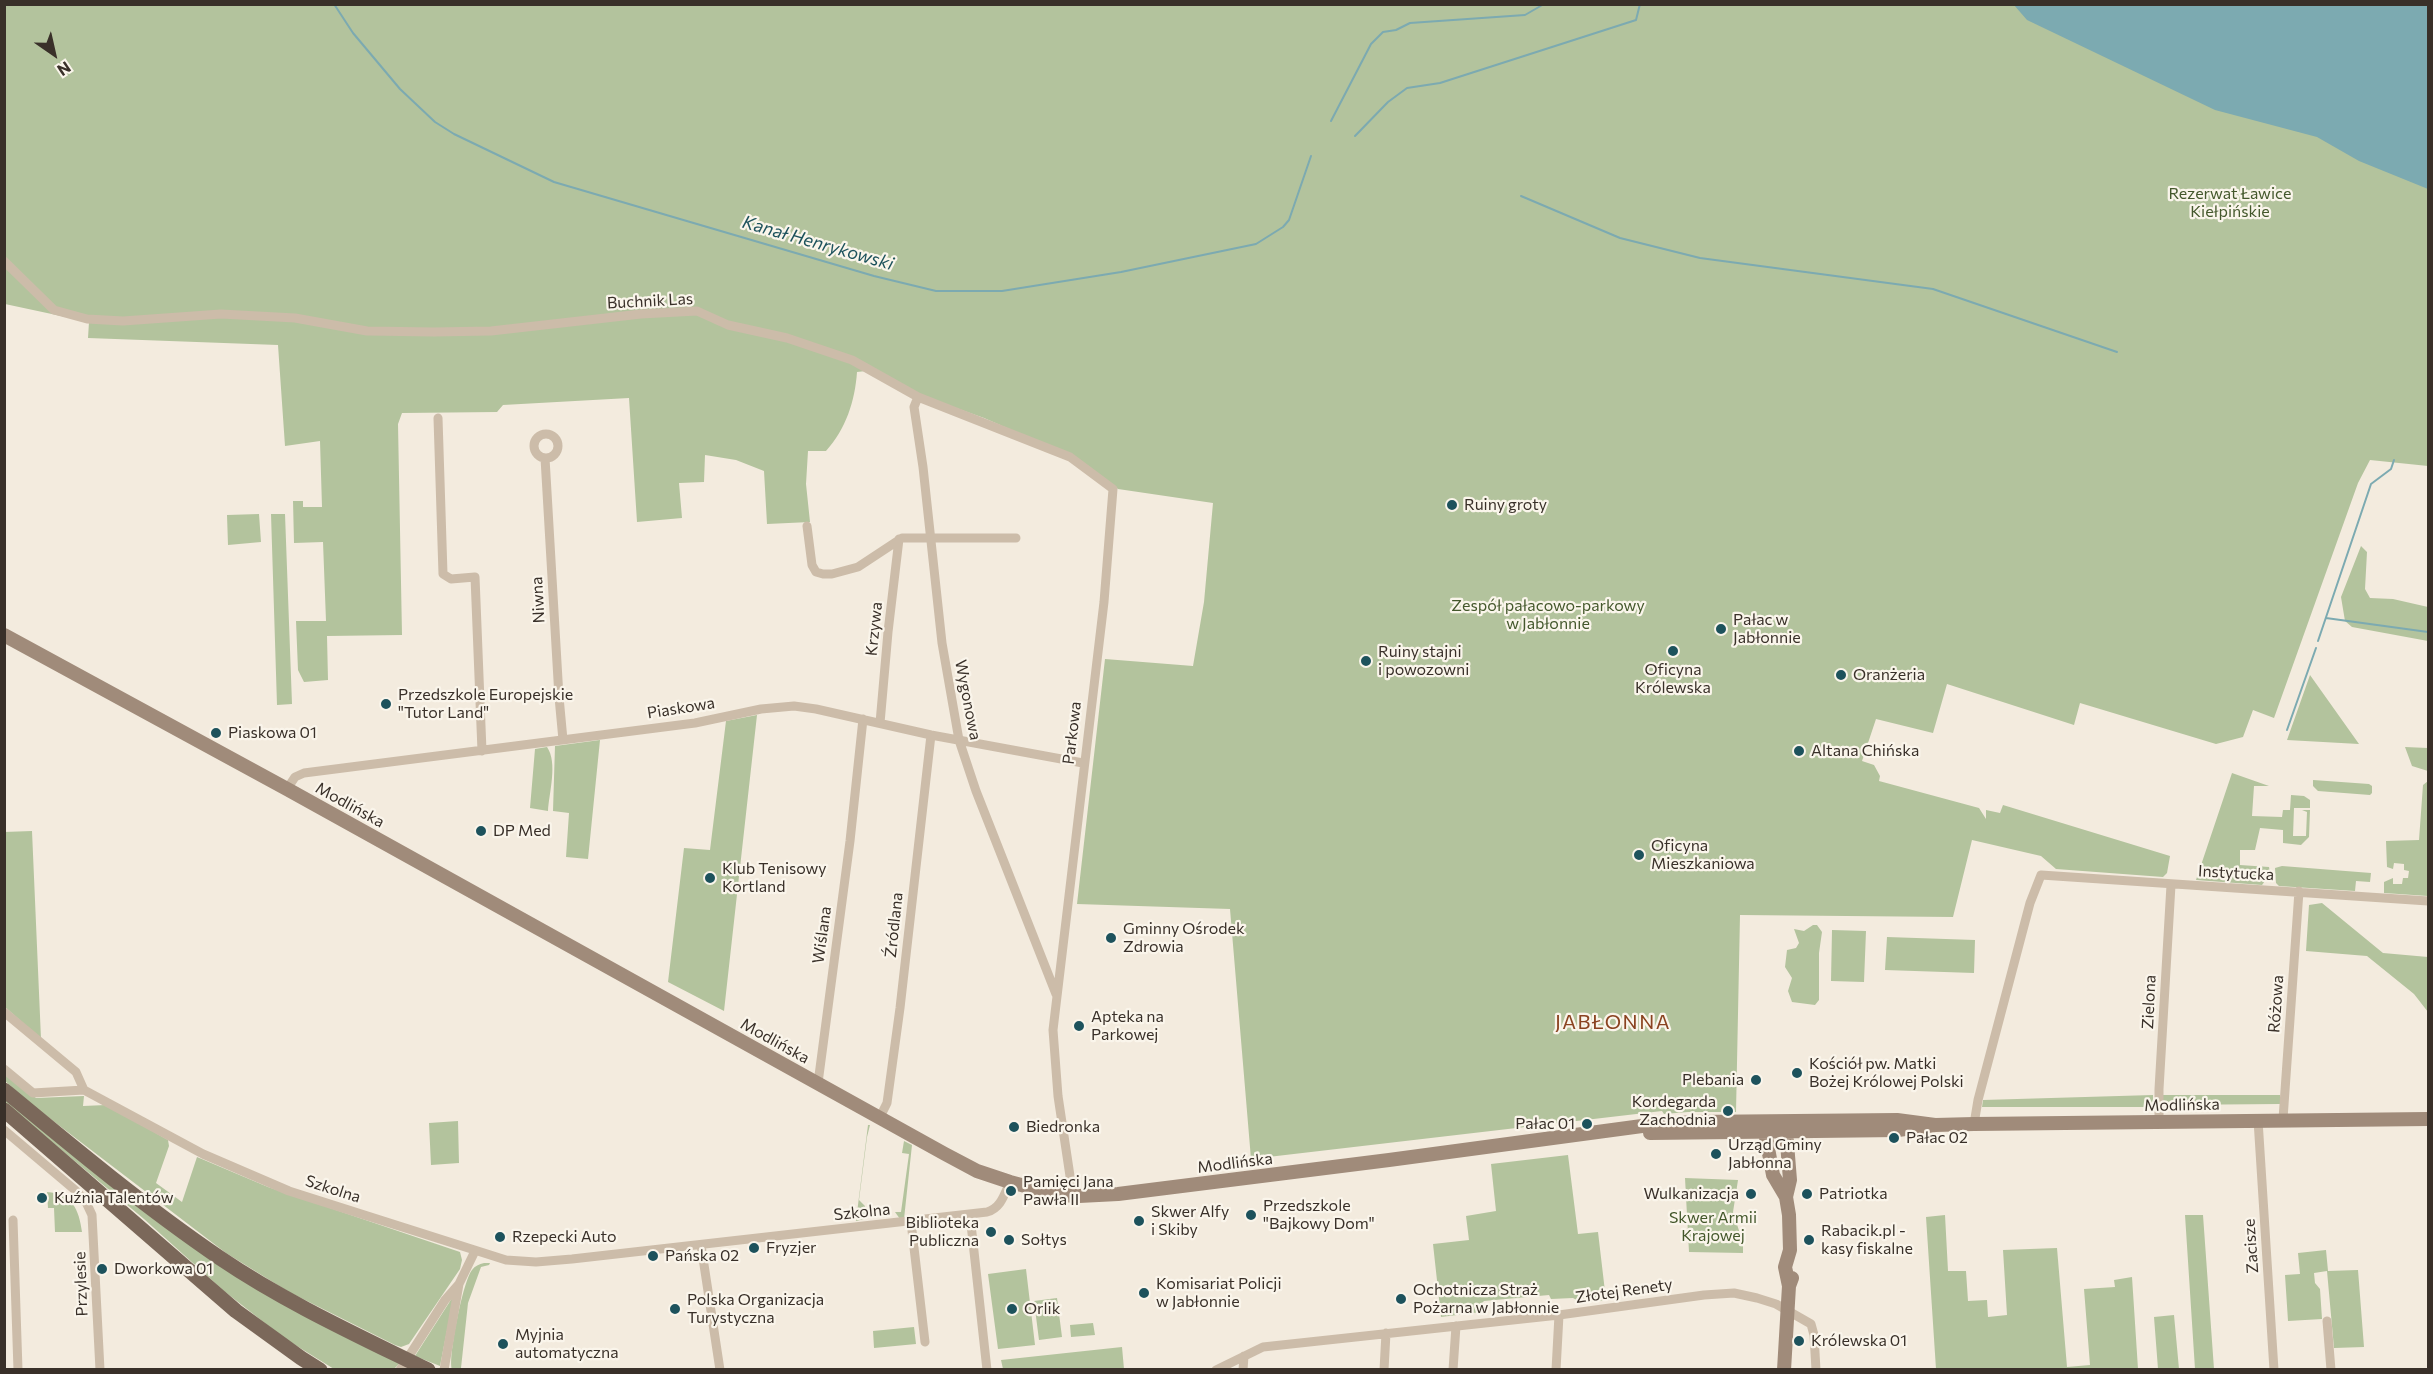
<!DOCTYPE html>
<html>
<head>
<meta charset="utf-8">
<style>
  body { margin:0 }
  #map { position:relative; width:2433px; height:1374px; overflow:hidden; background:#f3ebde; font-family:Commissioner,sans-serif }
  canvas { display:block }
  .frame { position:absolute; inset:0; border:6px solid #393029; pointer-events:none }
  .north { position:absolute; left:24px; top:24px; width:60px; height:60px; -webkit-text-stroke:4px #faf5eb; paint-order:stroke; rotate:146deg; font-size:16px; font-weight:700; line-height:24px; text-align:center; color:#393029 }
  .north::after { content:''; display:block; margin:auto; width:21px; height:27px; background:#393029; clip-path:polygon(50% 0,100% 100%,50% 72%,0 100%) }
</style>
</head>
<body>
<div id="map">
<canvas width="2433" height="1374"></canvas>
<div class="frame"></div>
<div class="north">N</div>
</div>
<script>
const ctx = document.querySelector('canvas').getContext('2d');
ctx.lineJoin = 'round';
function fillPath(path, color) {
  ctx.fillStyle = color;
  ctx.fill(path, 'evenodd');
}
function strokePath(path, color, width, dash) {
  ctx.strokeStyle = color;
  ctx.lineWidth = width;
  ctx.lineCap = dash ? 'butt' : 'round';
  ctx.setLineDash(dash || []);
  ctx.stroke(path);
}
function drawText(font, color, halo, rows, align = 'center') {
  ctx.font = font + ' Commissioner,sans-serif';
  ctx.lineWidth = 4.5;
  ctx.setLineDash([]);
  ctx.textBaseline = 'middle';
  ctx.strokeStyle = halo;
  ctx.fillStyle = color;
  for (const [text, x, y, turn = 0] of rows) {
    ctx.save();
    ctx.translate(x, y);
    ctx.rotate((+turn || 0) * Math.PI / 180);
    ctx.textAlign = isNaN(turn) ? turn : align;
    if (halo) ctx.strokeText(text, 0, 0);
    ctx.fillText(text, 0, 0);
    ctx.restore();
  }
}
fillPath(new Path2D(`
  M 4,5 L 2428,5 L 2428,466 L 2370,460 L 2358,483 L 2274,718 L 2253,710 L 2243,737 L 2216,744 L 2080,703 L 2074,725 L 1947,684 L 1933,733 L 1876,719 L 1862,761 L 1874,765 L 1880,776 L 1879,781 L 1979,808 L 1986,819 L 1986,810 L 2000,813 L 2003,805 L 2170,856 L 2167,873 L 2163,877 L 2056,869 L 2041,856 L 1972,840 L 1953,917 L 1740,915 L 1736,1112 L 1688,1112 L 1664,1114 L 1662,1111 L 1251,1159 L 1230,909 L 1077,904 L 1105,659 L 1193,666 L 1204,602 L 1213,503 L 1118,489 L 1071,456 L 984,418 L 914,393 L 875,370 L 857,372 C 855,401 846,429 826,451 L 808,451 L 806,484 L 810,522 L 767,524 L 764,471 L 736,460 L 705,455 L 704,482 L 679,483 L 682,518 L 637,522 L 629,398 L 503,405 L 497,412 L 402,413 L 398,424 L 402,635 L 327,636 L 328,680 L 304,682 L 298,670 L 296,621 L 326,621 L 323,542 L 294,543 L 293,501 L 303,501 L 303,507 L 322,507 L 320,441 L 285,446 L 278,345 L 88,338 L 89,322 L 5,304 Z
  M 259,514 L 261,542 L 228,545 L 227,515 Z
  M 271,514 L 285,514 L 292,704 L 277,705 Z
  M 2361,546 L 2367,552 L 2365,589 L 2370,598 L 2393,599 L 2428,607 L 2428,641 L 2352,627 L 2345,621 L 2341,597 Z
  M 2310,675 L 2359,744 L 2287,740 Z
  M 757,715 L 724,1011 L 668,982 L 684,848 L 710,850 L 726,721 Z
  M 600,740 L 588,859 L 566,857 L 569,813 L 553,811 L 555,746 Z
  M 547,747 C 558,763 549,793 548,811 L 530,808 L 535,749 Z
  M 2405,747 L 2428,748 L 2428,771 L 2412,766 Z
  M 2232,773 L 2269,786 L 2254,786 L 2252,816 L 2282,817 L 2283,810 L 2290,810 L 2291,795 L 2304,796 L 2310,800 L 2310,808 L 2294,808 L 2293,836 L 2306,836 L 2307,812 L 2302,810 L 2310,810 L 2309,837 L 2301,845 L 2283,843 L 2283,830 L 2260,828 L 2255,850 L 2240,850 L 2240,865 L 2269,867 L 2270,873 L 2264,873 L 2265,881 L 2262,885 L 2196,880 Z
  M 2313,780 L 2369,784 L 2372,786 L 2372,793 L 2370,795 L 2318,791 L 2313,786 Z
  M 2428,781 L 2428,896 L 2384,893 L 2384,882 L 2393,878 L 2393,884 L 2402,884 L 2403,878 L 2408,878 L 2409,871 L 2404,870 L 2404,864 L 2394,863 L 2393,869 L 2387,867 L 2386,841 L 2419,840 L 2423,785 Z
  M 32,831 L 41,1039 L 5,1007 L 4,832 Z
  M 2282,866 L 2371,873 L 2370,882 L 2356,881 L 2355,891 L 2279,886 L 2276,883 L 2275,868 Z
  M 2322,903 L 2383,953 L 2428,957 L 2428,1012 L 2414,994 L 2367,956 L 2306,951 L 2309,905 Z
  M 1813,925 L 1817,925 L 1822,932 L 1819,953 L 1819,1000 L 1815,1005 L 1792,1002 L 1788,991 L 1792,978 L 1785,967 L 1787,950 L 1796,948 L 1799,943 L 1794,929 L 1804,931 Z
  M 1832,930 L 1866,931 L 1864,982 L 1831,981 Z
  M 1887,937 L 1975,940 L 1974,973 L 1885,970 Z
  M 4,1074 L 36,1098 L 84,1096 L 83,1106 L 106,1105 L 168,1140 L 169,1146 L 156,1183 L 182,1202 L 197,1157 L 268,1187 L 460,1252 L 462,1260 L 460,1269 L 409,1344 L 401,1347 L 395,1345 L 289,1292 L 226,1253 L 31,1104 L 5,1081 Z
  M 2153,1095 L 2153,1107 L 1982,1107 L 1983,1100 Z
  M 2162,1095 L 2280,1095 L 2280,1104 L 2162,1105 Z
  M 4,1096 L 178,1235 L 401,1362 L 394,1369 L 334,1369 L 284,1338 L 224,1291 L 144,1219 L 5,1103 Z
  M 458,1121 L 459,1163 L 431,1165 L 429,1123 Z
  M 868,1125 L 870,1125 L 867,1137 L 859,1200 L 865,1206 L 864,1219 L 856,1221 Z
  M 904,1141 L 912,1145 L 904,1219 L 900,1219 L 895,1212 L 901,1212 L 909,1154 L 902,1153 Z
  M 1568,1155 L 1578,1234 L 1598,1232 L 1606,1300 L 1582,1303 L 1573,1298 L 1551,1299 L 1549,1295 L 1484,1301 L 1481,1304 L 1481,1312 L 1441,1317 L 1433,1244 L 1469,1240 L 1466,1216 L 1496,1211 L 1491,1164 Z
  M 1685,1178 L 1738,1180 L 1733,1212 L 1743,1243 L 1743,1253 L 1689,1252 Z
  M 47,1192 C 72,1194 79,1209 82,1232 L 55,1232 L 54,1208 L 48,1208 Z
  M 1945,1215 L 1948,1271 L 1966,1271 L 1968,1301 L 1987,1300 L 1988,1317 L 2007,1315 L 2003,1250 L 2057,1248 L 2067,1367 L 2090,1365 L 2084,1289 L 2115,1287 L 2114,1280 L 2132,1277 L 2138,1369 L 1936,1369 L 1926,1217 Z
  M 2185,1215 L 2203,1215 L 2214,1369 L 2195,1369 Z
  M 2326,1250 L 2328,1271 L 2358,1270 L 2364,1347 L 2334,1348 L 2327,1271 L 2314,1273 L 2315,1283 L 2320,1289 L 2322,1319 L 2288,1321 L 2285,1275 L 2300,1274 L 2298,1253 Z
  M 484,1263 L 490,1263 L 489,1265 L 481,1267 L 468,1303 L 461,1368 L 452,1369 C 448,1357 463,1281 472,1270 C 475,1266 479,1264 484,1263 Z
  M 1026,1269 L 1035,1345 L 998,1349 L 988,1274 Z
  M 454,1295 L 440,1366 L 415,1356 Z
  M 1057,1298 L 1062,1337 L 1039,1340 L 1034,1301 Z
  M 2174,1315 L 2179,1369 L 2158,1369 L 2154,1317 Z
  M 1093,1323 L 1095,1335 L 1071,1337 L 1070,1325 Z
  M 914,1327 L 916,1344 L 874,1348 L 873,1331 Z
  M 1122,1347 L 1124,1369 L 1003,1369 L 1001,1360 Z`), '#b3c39d');
fillPath(new Path2D(`
  M 2014,5 L 2428,5 L 2428,189 L 2359,161 L 2317,137 L 2215,110 L 2027,20 Z`), '#7caab1');
strokePath(new Path2D(`
  M 334,4 L 353,33 L 400,89 L 435,122 L 454,134 L 554,182 L 874,276 L 936,291 L 1002,291 L 1121,272 L 1256,244 L 1283,227 L 1289,220 L 1311,156
  M 1331,121 L 1371,44 L 1383,32 L 1396,30 L 1410,23 L 1525,15 L 1544,4
  M 1355,136 L 1388,102 L 1407,88 L 1440,83 L 1636,20 L 1640,4
  M 1521,196 L 1620,238 L 1700,258 L 1933,289 L 2117,352
  M 2326,618 L 2428,632
  M 2318,641 L 2371,484 L 2391,469 L 2394,460
  M 2287,730 L 2316,648`), '#7caab1', 2);
strokePath(new Path2D(`
  M 4,261 L 54,310 L 87,319 L 123,321 L 221,314 L 295,318 L 367,331 L 434,332 L 491,331 L 641,314 L 697,311 L 728,325 L 787,338 L 852,360 L 918,397 L 1070,457 L 1113,489 L 1104,602 L 1053,1030 L 1058,1096 L 1073,1196
  M 918,397 L 914,407 L 923,467 L 942,643 L 959,740 L 976,791 L 1056,994
  M 438,418 L 443,574 L 451,579 L 475,577 L 482,751
  M534 446a12 12 0 1 1 24 0a12 12 0 1 1-24 0Z
  M 545,458 L 559,697 L 563,740
  M 807,526 L 812,565 L 816,572 L 823,574 L 832,574 L 858,567 L 902,538 L 1016,538
  M 880,723 L 888,632 L 899,539
  M 287,789 L 295,777 L 304,773 L 695,723 L 761,709 L 794,706 L 816,709 L 931,735 L 1083,763
  M 4,1012 L 76,1072 L 84,1090 L 203,1154 L 289,1191 L 506,1260 L 536,1262 L 572,1259 L 987,1212 C 1001,1208 1004,1195 1010,1182
  M 4,1069 L 33,1093 L 84,1090
  M 818,1083 L 850,841 L 863,719
  M 880,1117 L 887,1103 L 900,1008 L 931,735
  M 2283,1119 L 2299,891
  M 2258,1120 L 2274,1370
  M 2159,1121 L 2159,1089 L 2171,885
  M 1974,1124 L 1978,1100 L 2030,903 L 2041,875 L 2428,901
  M 4,1130 L 75,1190 L 85,1200 L 92,1215 L 100,1370
  M 970,1215 L 987,1370
  M 13,1220 L 18,1370
  M 911,1222 L 925,1342
  M 701,1245 L 720,1370
  M 2327,1321 L 2331,1370
  M 400,1370 L 445,1300 L 459,1284 L 475,1251
  M 444,1370 L 459,1284
  M 1216,1370 L 1263,1347 L 1559,1315 L 1704,1295 L 1734,1293 L 1757,1298 L 1776,1304 L 1811,1324 L 1814,1335 L 1816,1370
  M 1243,1370 L 1244,1356
  M 1384,1370 L 1386,1333
  M 1453,1370 L 1456,1326
  M 1556,1370 L 1559,1315`), '#ccbca9', 9);
strokePath(new Path2D(`
  M 4,635 L 287,789 L 945,1154 L 977,1171 L 1010,1182 L 1059,1195 L 1079,1196 L 1118,1194 L 1389,1160 L 1642,1126 L 1693,1122 L 1897,1120 L 1935,1125
  M 1781,1124 L 1786,1131 L 1790,1180 L 1786,1197
  M 1765,1132 L 1773,1175 L 1786,1197 L 1789,1215 L 1790,1250 L 1785,1267 L 1789,1286
  M 1650,1133 L 1898,1130 L 1935,1125 L 1974,1124 L 2428,1119
  M 1784,1370 L 1789,1286 L 1792,1278`), '#a08b7a', 14);
strokePath(new Path2D(`
  M 4,1090 C 74,1148 145,1207 220,1258 C 285,1302 357,1335 428,1370
  M 4,1110 L 236,1311 L 301,1358 L 320,1370`), '#7b685a', 15);
for (const [x, y, r, color] of [
  [1452,505,6,"#1d525c"],
  [1721,629,6,"#1d525c"],
  [1673,651,6,"#1d525c"],
  [1366,661,6,"#1d525c"],
  [1841,675,6,"#1d525c"],
  [386,704,6,"#1d525c"],
  [216,733,6,"#1d525c"],
  [1799,751,6,"#1d525c"],
  [481,831,6,"#1d525c"],
  [1639,855,6,"#1d525c"],
  [710,878,6,"#1d525c"],
  [1111,938,6,"#1d525c"],
  [1079,1026,6,"#1d525c"],
  [1797,1073,6,"#1d525c"],
  [1756,1080,6,"#1d525c"],
  [1728,1111,6,"#1d525c"],
  [1587,1124,6,"#1d525c"],
  [1014,1127,6,"#1d525c"],
  [1894,1138,6,"#1d525c"],
  [1716,1154,6,"#1d525c"],
  [1011,1191,6,"#1d525c"],
  [1751,1194,6,"#1d525c"],
  [1807,1194,6,"#1d525c"],
  [42,1198,6,"#1d525c"],
  [1251,1215,6,"#1d525c"],
  [1139,1221,6,"#1d525c"],
  [991,1232,6,"#1d525c"],
  [500,1237,6,"#1d525c"],
  [1009,1240,6,"#1d525c"],
  [1809,1240,6,"#1d525c"],
  [754,1248,6,"#1d525c"],
  [653,1256,6,"#1d525c"],
  [102,1269,6,"#1d525c"],
  [1144,1293,6,"#1d525c"],
  [1401,1299,6,"#1d525c"],
  [675,1309,6,"#1d525c"],
  [1012,1309,6,"#1d525c"],
  [1799,1341,6,"#1d525c"],
  [503,1344,6,"#1d525c"]
]) {
  const dot = new Path2D();
  dot.arc(x, y, r, 0, 2 * Math.PI);
  ctx.fillStyle = color;
  ctx.fill(dot);
  strokePath(dot, '#faf5eb', 2);
}
drawText('16px', '#44582c', '#faf5eb', [
  ["Rezerwat Ławice",2230,194],
  ["Kiełpińskie",2230,212],
  ["Zespół pałacowo-parkowy",1548,606],
  ["w Jabłonnie",1548,624],
  ["Skwer Armii",1713,1218],
  ["Krajowej",1713,1236]
]);
drawText('16px', '#393029', '#faf5eb', [
  ["Buchnik Las",650,301,-3],
  ["Niwna",538,600,-93],
  ["Krzywa",874,629,-84],
  ["Wygonowa",968,700,79],
  ["Piaskowa",681,708,-9],
  ["Parkowa",1072,733,-83],
  ["Modlińska",350,805,29],
  ["Instytucka",2236,873,3],
  ["Źródlana",894,925,-84],
  ["Wiślana",822,935,-82],
  ["Zielona",2149,1002,-87],
  ["Różowa",2276,1004,-86],
  ["Modlińska",775,1041,29],
  ["Modlińska",2182,1105,-1],
  ["Modlińska",1235,1163,-7],
  ["Szkolna",333,1189,18],
  ["Szkolna",862,1212,-6],
  ["Zacisze",2251,1246,-94],
  ["Przylesie",81,1284,-92],
  ["Złotej Renety",1624,1291,-8]
]);
drawText('16px', '#393029', '#faf5eb', [
  ["Ruiny groty",1464,505],
  ["Pałac w",1733,620],
  ["Jabłonnie",1733,638],
  ["Ruiny stajni",1378,652],
  ["i powozowni",1378,670],
  ["Oficyna",1673,670,"center"],
  ["Królewska",1673,688,"center"],
  ["Oranżeria",1853,675],
  ["Przedszkole Europejskie",398,695],
  ["\"Tutor Land\"",398,713],
  ["Piaskowa 01",228,733],
  ["Altana Chińska",1811,751],
  ["DP Med",493,831],
  ["Oficyna",1651,846],
  ["Mieszkaniowa",1651,864],
  ["Klub Tenisowy",722,869],
  ["Kortland",722,887],
  ["Gminny Ośrodek",1123,929],
  ["Zdrowia",1123,947],
  ["Apteka na",1091,1017],
  ["Parkowej",1091,1035],
  ["Kościół pw. Matki",1809,1064],
  ["Bożej Królowej Polski",1809,1082],
  ["Plebania",1744,1080,"right"],
  ["Kordegarda",1716,1102,"right"],
  ["Zachodnia",1716,1120,"right"],
  ["Pałac 01",1575,1124,"right"],
  ["Biedronka",1026,1127],
  ["Pałac 02",1906,1138],
  ["Urząd Gminy",1728,1145],
  ["Jabłonna",1728,1163],
  ["Pamięci Jana",1023,1182],
  ["Pawła II",1023,1200],
  ["Wulkanizacja",1739,1194,"right"],
  ["Patriotka",1819,1194],
  ["Kuźnia Talentów",54,1198],
  ["Przedszkole",1263,1206],
  ["\"Bajkowy Dom\"",1263,1224],
  ["Skwer Alfy",1151,1212],
  ["i Skiby",1151,1230],
  ["Biblioteka",979,1223,"right"],
  ["Publiczna",979,1241,"right"],
  ["Rabacik.pl -",1821,1231],
  ["kasy fiskalne",1821,1249],
  ["Rzepecki Auto",512,1237],
  ["Sołtys",1021,1240],
  ["Fryzjer",766,1248],
  ["Pańska 02",665,1256],
  ["Dworkowa 01",114,1269],
  ["Komisariat Policji",1156,1284],
  ["w Jabłonnie",1156,1302],
  ["Ochotnicza Straż",1413,1290],
  ["Pożarna w Jabłonnie",1413,1308],
  ["Polska Organizacja",687,1300],
  ["Turystyczna",687,1318],
  ["Orlik",1024,1309],
  ["Myjnia",515,1335],
  ["automatyczna",515,1353],
  ["Królewska 01",1811,1341]
], 'left');
drawText('italic 18px', '#1d525c', '#faf5eb', [
  ["Kanał Henrykowski",818,243,16]
]);
ctx.letterSpacing = '1.5px';
drawText('20px', '#8a4320', '#faf5eb', [
  ["JABŁONNA",1613,1022]
]);
ctx.letterSpacing = '0px';
</script>
</body>
</html>
